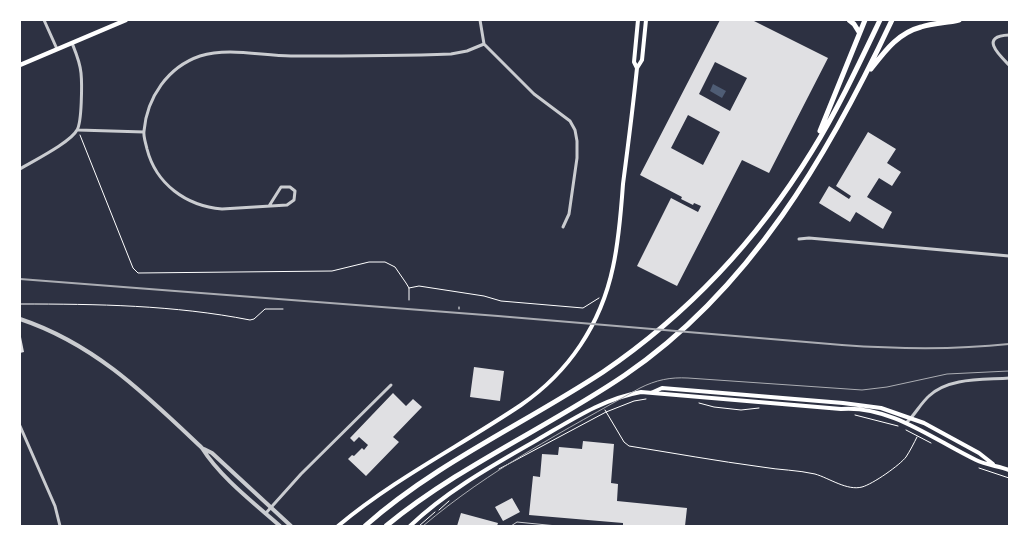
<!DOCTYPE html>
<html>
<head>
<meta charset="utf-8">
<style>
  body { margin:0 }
  #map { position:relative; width:1029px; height:546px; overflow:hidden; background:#2d3142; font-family:"Roboto Condensed",sans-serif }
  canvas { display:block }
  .frame { position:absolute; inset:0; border:21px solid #fff; pointer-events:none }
</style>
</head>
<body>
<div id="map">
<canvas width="1029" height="546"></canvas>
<div class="frame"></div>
</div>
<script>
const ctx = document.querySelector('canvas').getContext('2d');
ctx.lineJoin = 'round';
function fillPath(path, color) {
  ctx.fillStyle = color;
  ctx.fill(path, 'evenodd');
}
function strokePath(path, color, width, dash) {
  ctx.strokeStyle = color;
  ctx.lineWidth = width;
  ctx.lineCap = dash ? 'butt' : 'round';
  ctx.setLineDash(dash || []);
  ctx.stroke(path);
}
fillPath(new Path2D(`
  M 713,84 L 726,91 L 722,98 L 710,91 Z`), '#4f5d75');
fillPath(new Path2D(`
  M 720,20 L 752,20 L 828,58 L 769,173 L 742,160 L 677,286 L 637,266 L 671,198 L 698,212 L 701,206 L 694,203 L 693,205 L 681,199 L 682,197 L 640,175 ZM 715,62 L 747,78 L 730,111 L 699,94 ZM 688,115 L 720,132 L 703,165 L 671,148 Z
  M 868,132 L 896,149 L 887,163 L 901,172 L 892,186 L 879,178 L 867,197 L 892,212 L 883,229 L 856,212 L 850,222 L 819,203 L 829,186 L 849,199 L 851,196 L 836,186 Z
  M 21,337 L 24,352 L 20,353 L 20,338 Z
  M 474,367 L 504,371 L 500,401 L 470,397 Z
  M 393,393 L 406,406 L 413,399 L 422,407 L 393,437 L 399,442 L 366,476 L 348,459 L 352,455 L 354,456 L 362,448 L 364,450 L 368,445 L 359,437 L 354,442 L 350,438 Z
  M 583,441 L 614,444 L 611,483 L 618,484 L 617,501 L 687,508 L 685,526 L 638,525 L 638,526 L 623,526 L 623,523 L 529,515 L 533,476 L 540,477 L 542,454 L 558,455 L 559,447 L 582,449 Z
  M 512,498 L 520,512 L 503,521 L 495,507 Z
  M 461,513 L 498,523 L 497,526 L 457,526 Z`), '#e0e0e3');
strokePath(new Path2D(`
  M 80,135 L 133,268 L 138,273 L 332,271 L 369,262 L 385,262 L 395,267 L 406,283 L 409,288 L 409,300
  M 409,288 L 419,286 L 484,296 L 501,301 L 583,308 L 599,298
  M 20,304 C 97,304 174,305 250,320 L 254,319 L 265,309 L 283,309
  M 459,309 L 459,307
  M 699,403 L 714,407 L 741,410 L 759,408
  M 605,410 L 624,442 L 629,446 C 673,453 717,461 762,467 C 779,470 798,470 815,474 C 829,478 847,491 862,487 C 873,484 900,465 906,457 C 910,451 914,443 917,437
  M 855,415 L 898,426
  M 906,430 L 931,443
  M 979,468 L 1009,478
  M 499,469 L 606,412 L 634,401 L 646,399
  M 439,510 L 449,501
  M 419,526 L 435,512`), '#fff', 1);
strokePath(new Path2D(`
  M 511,526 L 517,522 L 557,526`), '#caccd0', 1);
strokePath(new Path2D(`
  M 44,20 L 57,49
  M 480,20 L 484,44 L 534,94 L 570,121 L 575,130 L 577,141 L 577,158 L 569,214 L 563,227
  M 1009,35 C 979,36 999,55 1009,65
  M 78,130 L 144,132
  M 20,169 C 33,161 71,142 77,130 C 82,122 82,83 81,73 C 80,62 76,53 72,43
  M 269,206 L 281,187 L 290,187 L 295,191 L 294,200 L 287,205 L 222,209 C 186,206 156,184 147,149 C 146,144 143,136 144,131 C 147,97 168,67 200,56 C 229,47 262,56 291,56 C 344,56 398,56 451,54 L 467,51 L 484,44
  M 799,239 L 809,238 L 1009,256
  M 906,423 C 915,415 920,404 929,396 C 949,377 984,380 1009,378
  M 20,426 L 55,506 L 60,526
  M 266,513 L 301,474 L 391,385`), '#caccd0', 3);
strokePath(new Path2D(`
  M 20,319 C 95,344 146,395 202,448 C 220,477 254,503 280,526
  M 204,449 L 212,453 L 291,526`), '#caccd0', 4);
strokePath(new Path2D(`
  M 637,68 L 634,62 L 638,20
  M 651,393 L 662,388 L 843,403 L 881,408 L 924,423 L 979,453 L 993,464
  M 338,526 C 394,479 460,446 521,405 C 569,372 601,324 613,267 C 619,240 621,212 623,184 C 628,146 633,107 637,68 L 642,60 L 646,20
  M 410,526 C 448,490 492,466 537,440 C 570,421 602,399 641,392 L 841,409 C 890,405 934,440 976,460 C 986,465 998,466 1009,470`), '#fff', 4);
strokePath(new Path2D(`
  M 20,65 L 126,20`), '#fff', 4.5);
strokePath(new Path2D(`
  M 849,20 L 854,24 L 859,32
  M 871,69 C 885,51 898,33 921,27 C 933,23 947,23 959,20
  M 820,131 L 865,20
  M 365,526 C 436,463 524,424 603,372 C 688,314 758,239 812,151 C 838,109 859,64 880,20
  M 386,526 C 459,466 547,428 625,375 C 751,289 829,154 892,20`), '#fff', 5);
strokePath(new Path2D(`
  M 423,526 C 489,470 565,430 640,388 C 656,380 670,377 688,378 L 862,390 L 887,387 L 947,374 L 1009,371`), '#abadb3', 1);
strokePath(new Path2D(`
  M 20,279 L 498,316 L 842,345 C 898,349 953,350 1009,344`), '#abadb3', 2);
</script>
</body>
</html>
